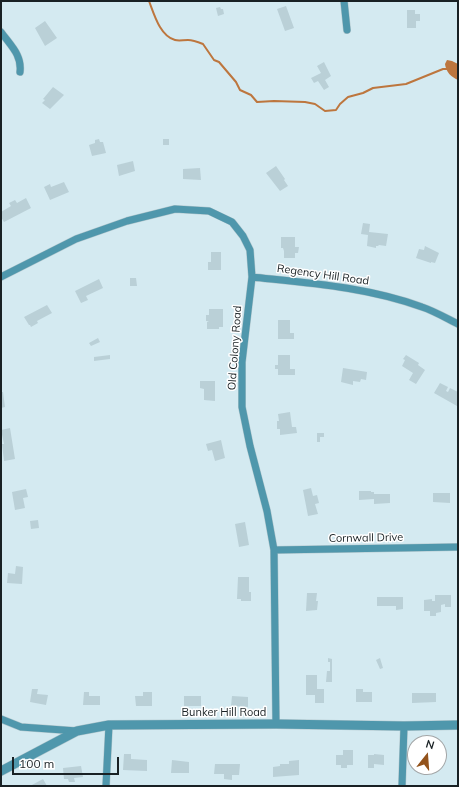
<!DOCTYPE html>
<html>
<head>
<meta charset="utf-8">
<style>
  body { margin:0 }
  #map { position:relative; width:459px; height:787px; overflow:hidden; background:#d4eaf1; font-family:Mulish,sans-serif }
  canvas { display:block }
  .frame { position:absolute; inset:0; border:2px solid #192124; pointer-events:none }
  .north { position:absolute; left:407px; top:735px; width:40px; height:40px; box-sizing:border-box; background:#fff; border:1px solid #a3a6a7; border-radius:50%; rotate:17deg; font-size:11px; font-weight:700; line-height:16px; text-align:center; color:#192124 }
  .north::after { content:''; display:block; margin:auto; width:14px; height:18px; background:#93531c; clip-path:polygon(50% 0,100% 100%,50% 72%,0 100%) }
  .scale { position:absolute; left:12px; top:757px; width:107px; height:18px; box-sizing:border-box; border:2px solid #192124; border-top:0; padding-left:5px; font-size:12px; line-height:14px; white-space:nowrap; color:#192124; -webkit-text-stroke:3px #fff; paint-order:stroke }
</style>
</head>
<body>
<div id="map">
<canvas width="459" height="787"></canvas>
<div class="frame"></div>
<div class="north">N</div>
<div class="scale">100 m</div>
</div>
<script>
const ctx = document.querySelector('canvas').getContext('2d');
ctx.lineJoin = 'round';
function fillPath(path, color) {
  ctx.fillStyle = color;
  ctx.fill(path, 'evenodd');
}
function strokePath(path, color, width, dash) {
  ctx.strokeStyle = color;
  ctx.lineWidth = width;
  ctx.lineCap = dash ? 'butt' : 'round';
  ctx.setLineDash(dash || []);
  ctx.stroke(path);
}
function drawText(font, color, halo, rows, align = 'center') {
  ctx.font = font + ' Mulish,sans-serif';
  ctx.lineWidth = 3;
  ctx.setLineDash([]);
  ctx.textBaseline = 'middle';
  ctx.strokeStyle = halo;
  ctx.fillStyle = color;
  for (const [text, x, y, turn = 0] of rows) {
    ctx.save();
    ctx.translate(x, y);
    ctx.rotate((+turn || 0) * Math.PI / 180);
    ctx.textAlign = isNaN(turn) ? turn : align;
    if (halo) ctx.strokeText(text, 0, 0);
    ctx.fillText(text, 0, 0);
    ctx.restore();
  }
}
fillPath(new Path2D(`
  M 447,60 L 452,61 L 458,64 L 458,80 C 451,77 446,72 445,64 Z`), '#bd763e');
strokePath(new Path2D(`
  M 149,1 C 154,14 160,36 175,40 C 179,41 183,40 188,40 C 193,40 198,42 203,44 L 214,60 L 219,62 L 236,82 L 240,90 L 251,95 L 257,102 L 274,101 L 305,102 L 315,104 L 325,111 L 336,110 L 340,104 L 348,97 L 363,93 L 373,88 L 406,84 L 443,69 L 449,69`), '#bd763e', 2);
fillPath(new Path2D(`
  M 286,6 L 294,28 L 285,31 L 277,9 Z
  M 220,7 L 221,9 L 223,9 L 224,14 L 218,16 L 216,8 Z
  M 407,10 L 415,10 L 415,14 L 420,14 L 420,21 L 416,21 L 416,28 L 407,28 Z
  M 45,21 L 57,38 L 45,46 L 35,28 Z
  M 324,62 L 331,76 L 325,80 L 329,87 L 324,90 L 318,81 L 314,83 L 311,78 L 321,73 L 317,66 Z
  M 53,87 L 64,95 L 50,109 L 42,103 L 45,100 L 43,99 Z
  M 99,139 L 100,142 L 103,142 L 106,153 L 92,156 L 89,145 L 95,143 L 95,140 Z
  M 163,139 L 169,139 L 169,145 L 163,145 Z
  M 133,161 L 135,171 L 119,176 L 117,165 Z
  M 276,166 L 285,179 L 284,180 L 288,186 L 280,191 L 266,173 Z
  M 200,168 L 201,180 L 183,179 L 183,169 Z
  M 64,182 L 69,192 L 50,200 L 44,187 L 50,184 L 51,187 Z
  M 26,198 L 31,208 L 4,222 L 1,217 L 1,212 L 11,206 L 9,203 L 15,200 L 17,203 Z
  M 363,223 L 370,224 L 369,232 L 388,234 L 386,246 L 379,245 L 378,246 L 376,246 L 376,248 L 367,246 L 368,235 L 361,234 Z
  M 281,237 L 295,237 L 295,247 L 299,247 L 298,253 L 295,253 L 295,258 L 284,258 L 284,251 L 283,248 L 281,248 Z
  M 425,246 L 439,253 L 435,263 L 431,262 L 431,263 L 416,258 L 419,249 L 424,250 Z
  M 211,252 L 221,252 L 221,270 L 208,270 L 208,262 L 211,262 Z
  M 130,278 L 136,278 L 137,286 L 130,286 Z
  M 99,279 L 103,288 L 86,296 L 88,300 L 81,303 L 75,291 Z
  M 47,305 L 52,313 L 37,321 L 38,323 L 31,327 L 30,325 L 29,325 L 24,317 Z
  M 209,309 L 223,309 L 223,327 L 219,327 L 219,329 L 207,329 L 207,322 L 209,321 L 206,321 L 206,315 L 209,315 Z
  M 278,320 L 290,320 L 290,333 L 294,333 L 294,339 L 278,339 Z
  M 98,338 L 100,342 L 91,346 L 89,343 Z
  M 110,355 L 110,359 L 94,361 L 94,357 Z
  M 278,355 L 290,355 L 290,369 L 295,369 L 295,375 L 278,375 L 278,369 L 275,369 L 275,365 L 278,365 Z
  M 406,355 L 419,363 L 418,365 L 425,370 L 416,384 L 409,380 L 413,373 L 402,366 L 405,360 L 403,359 Z
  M 343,368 L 367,372 L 366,380 L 361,379 L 360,382 L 353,381 L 353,385 L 341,382 Z
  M 200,381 L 215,381 L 215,401 L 204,400 L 204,389 L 200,388 Z
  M 440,383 L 448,387 L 446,391 L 448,392 L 450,388 L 458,392 L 457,406 L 434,393 Z
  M 1,392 L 3,392 L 5,407 L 1,408 Z
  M 290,412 L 292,427 L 296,427 L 297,433 L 280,435 L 280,429 L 277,429 L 277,421 L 279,421 L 278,414 Z
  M 10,428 L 15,459 L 4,461 L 2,444 L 4,444 L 1,430 Z
  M 317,433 L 324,433 L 324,437 L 320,437 L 320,442 L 317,442 Z
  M 221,440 L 225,458 L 215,461 L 212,450 L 208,451 L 206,444 Z
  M 311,488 L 313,496 L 317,495 L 319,503 L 315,504 L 318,514 L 308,516 L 303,490 Z
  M 26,489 L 28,497 L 23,498 L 25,508 L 15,510 L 12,492 Z
  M 359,491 L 371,491 L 371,492 L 374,492 L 374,494 L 390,494 L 390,503 L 374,504 L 374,499 L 359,500 Z
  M 433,493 L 450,493 L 450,503 L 433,502 Z
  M 38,520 L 39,528 L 31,529 L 30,521 Z
  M 245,522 L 249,545 L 239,547 L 235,524 Z
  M 16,566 L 23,567 L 22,584 L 7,583 L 8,573 L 15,574 Z
  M 238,577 L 249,577 L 249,592 L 251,592 L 251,601 L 241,601 L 241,599 L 237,599 Z
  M 307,593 L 317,593 L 316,601 L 318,601 L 317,610 L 306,611 Z
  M 435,595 L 451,595 L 451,607 L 445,607 L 445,604 L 441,605 L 441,612 L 436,613 L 436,616 L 430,616 L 430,611 L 424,611 L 424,600 L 432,599 L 432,601 L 435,601 Z
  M 377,597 L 403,597 L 403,609 L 396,610 L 396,606 L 377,606 Z
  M 328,658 L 332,659 L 332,682 L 326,682 L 327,671 L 330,671 L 330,662 L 328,662 Z
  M 380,658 L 383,668 L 380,669 L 376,660 Z
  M 306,675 L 317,675 L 317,689 L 324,689 L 324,703 L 315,703 L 315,695 L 306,695 Z
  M 32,689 L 38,689 L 37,694 L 48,695 L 46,705 L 30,702 Z
  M 356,689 L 363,689 L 363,692 L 372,692 L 372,702 L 356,702 Z
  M 84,692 L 89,692 L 89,696 L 100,696 L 100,705 L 83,705 Z
  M 143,692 L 152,692 L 152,706 L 136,706 L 135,696 L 143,696 Z
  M 412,693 L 436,693 L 436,702 L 412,703 Z
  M 184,696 L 201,696 L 201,706 L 184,706 Z
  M 232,696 L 248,697 L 248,707 L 231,706 Z
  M 343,750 L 353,750 L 353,765 L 347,765 L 347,768 L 341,768 L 341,765 L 336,765 L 336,755 L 343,755 Z
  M 124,754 L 131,754 L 131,759 L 147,760 L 147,771 L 123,770 Z
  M 374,754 L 384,755 L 384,765 L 374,764 L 374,768 L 368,768 L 368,755 L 374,755 Z
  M 172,760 L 189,762 L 189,773 L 171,773 Z
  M 299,760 L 299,775 L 273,777 L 273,767 L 280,766 L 280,764 L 289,764 L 289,761 Z
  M 215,764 L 240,764 L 239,775 L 232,775 L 232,780 L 224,779 L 224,774 L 214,774 Z
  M 81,766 L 83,777 L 74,778 L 75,782 L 69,782 L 68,779 L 64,779 L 63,768 Z
  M 43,779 L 47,786 L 30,786 Z`), '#bad0d7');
const minor = new Path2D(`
  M 344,1 L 347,30
  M 1,32 C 11,46 22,55 20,72
  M 1,277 L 76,239 L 127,221 L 175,209 L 209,211 L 232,222 L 243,236 L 250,250 L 252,277 L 242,362 L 242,407 L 250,446 L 267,511 L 274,550 L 276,724
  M 252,277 C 309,283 367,287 422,307 C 434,311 446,318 458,324
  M 274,550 L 458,547
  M 1,719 L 21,727 L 77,731
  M 106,786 L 109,725
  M 402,786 L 404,726`);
const tertiary = new Path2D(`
  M 1,771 L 77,731 L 109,725 L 276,724 L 404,726 L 458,725`);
strokePath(minor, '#b2c6cc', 8);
strokePath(tertiary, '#b2c6cc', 10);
strokePath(minor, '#4f97ac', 7);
strokePath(tertiary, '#4f97ac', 9);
drawText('11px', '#192124', '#fff', [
  ["Regency Hill Road",323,275,8],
  ["Old Colony Road",235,348,-86],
  ["Cornwall Drive",366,538,-1],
  ["Bunker Hill Road",224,713]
]);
</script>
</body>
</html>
